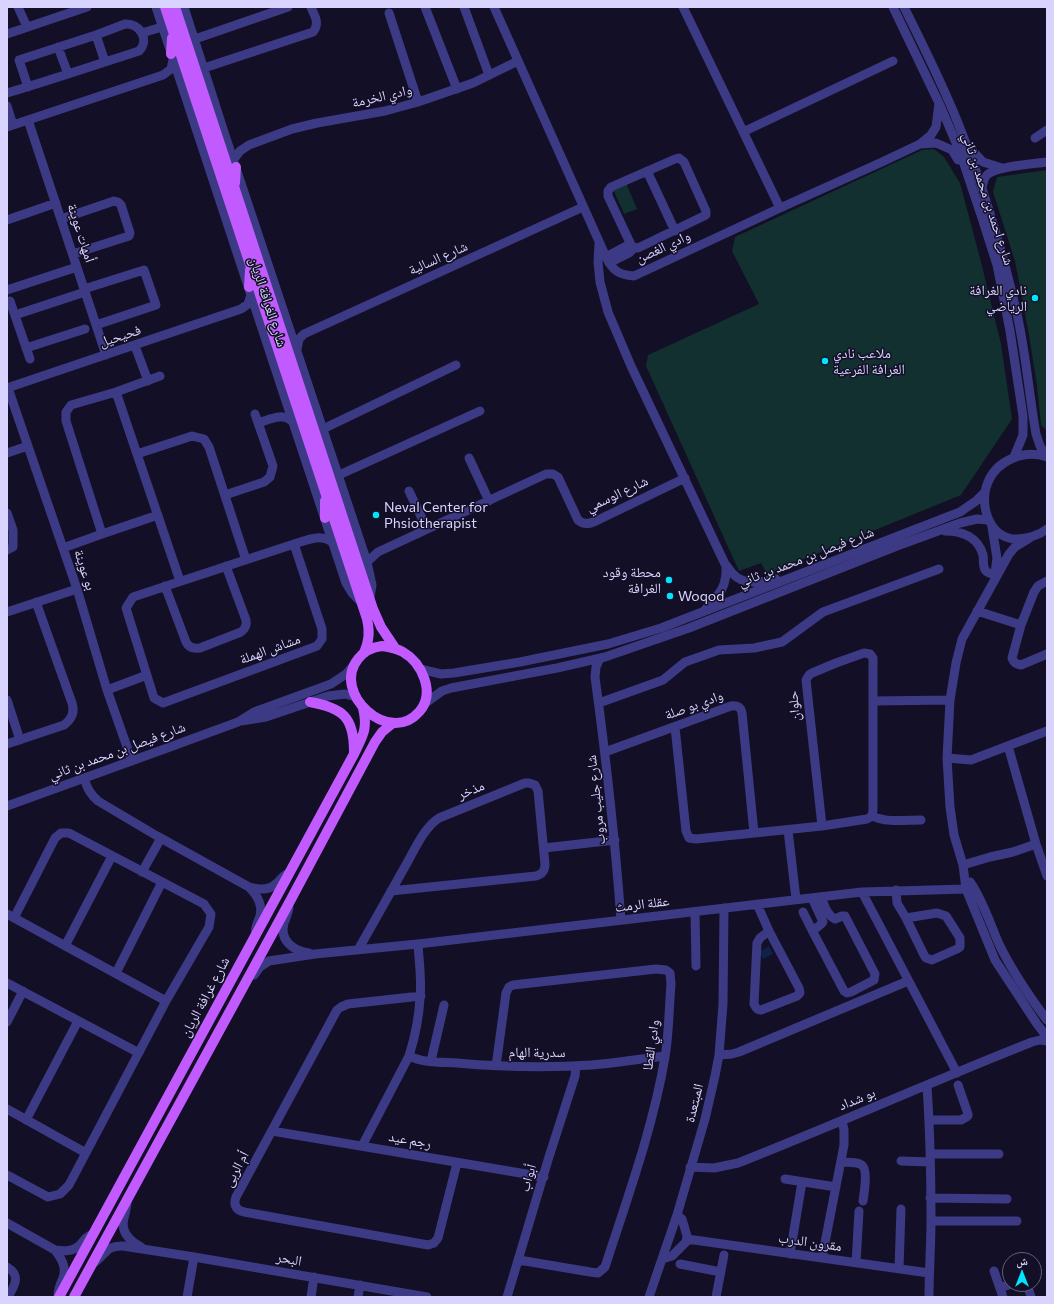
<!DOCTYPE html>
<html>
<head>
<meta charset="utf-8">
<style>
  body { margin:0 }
  #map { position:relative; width:1054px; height:1304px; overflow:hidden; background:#130f26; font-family:Commissioner,"Noto Naskh Arabic",sans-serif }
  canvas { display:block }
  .frame { position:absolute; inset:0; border:8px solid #d9d4ff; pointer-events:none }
  .north { position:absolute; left:1002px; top:1252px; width:40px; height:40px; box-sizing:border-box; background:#130f26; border:1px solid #625e7d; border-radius:50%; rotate:0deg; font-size:11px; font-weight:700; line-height:16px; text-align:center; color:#d9d4ff }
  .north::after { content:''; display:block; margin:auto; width:14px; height:18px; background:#00e5ff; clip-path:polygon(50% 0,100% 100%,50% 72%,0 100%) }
</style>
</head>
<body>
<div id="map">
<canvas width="1054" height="1304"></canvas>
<div class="frame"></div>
<div class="north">ش</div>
</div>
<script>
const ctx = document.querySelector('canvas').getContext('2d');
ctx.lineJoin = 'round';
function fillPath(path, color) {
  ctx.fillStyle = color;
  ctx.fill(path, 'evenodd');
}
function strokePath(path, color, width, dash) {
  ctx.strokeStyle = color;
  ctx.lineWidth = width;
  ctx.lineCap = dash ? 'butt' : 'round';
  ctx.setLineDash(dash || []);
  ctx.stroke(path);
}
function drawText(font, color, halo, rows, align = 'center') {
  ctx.font = font + ' Commissioner,"Noto Naskh Arabic",sans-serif';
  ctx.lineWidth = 3;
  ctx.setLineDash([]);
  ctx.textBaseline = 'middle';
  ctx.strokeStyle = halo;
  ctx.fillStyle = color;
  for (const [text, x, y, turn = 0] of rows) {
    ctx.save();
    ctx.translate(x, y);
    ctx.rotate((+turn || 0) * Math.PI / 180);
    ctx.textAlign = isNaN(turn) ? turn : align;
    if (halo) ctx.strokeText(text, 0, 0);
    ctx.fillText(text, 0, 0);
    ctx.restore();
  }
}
fillPath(new Path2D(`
  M 934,149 L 944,157 L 960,183 L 981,262 L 1001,344 L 1012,419 L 961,495 L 767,574 L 761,563 L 739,571 L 646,366 L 648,355 L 759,304 L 732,251 L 735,237 L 922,150 Z
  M 1047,170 L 1047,431 L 1041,425 L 1037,386 L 1029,335 L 1015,261 L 993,192 L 997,177 Z
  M 626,183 L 637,209 L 624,214 L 613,189 Z`), '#12302f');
fillPath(new Path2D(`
  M 769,946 L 773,954 L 763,959 L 759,952 Z`), '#0c2248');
strokePath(new Path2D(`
  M 18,7 L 27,27
  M 156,7 L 346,583 L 352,593 L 361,602
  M 184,7 L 224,132 L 367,562 L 372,585 L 370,597
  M 425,7 L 457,89
  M 464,7 L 489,75
  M 494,7 L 606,257 C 613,271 619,275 634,276 L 780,208 L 882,162 L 920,144 L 931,135 L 936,127 L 939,103
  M 683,7 L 780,208
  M 893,7 L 939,103 L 960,152 L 983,221 L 997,265 L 1010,331 L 1023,416 L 1023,435 L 1014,457
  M 904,7 C 923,45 942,83 958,123 C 983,185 1002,249 1017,314 C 1026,354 1029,394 1036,434 L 1040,446 L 1046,456
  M 389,13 L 418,102
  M 142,33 L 162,27
  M 7,34 L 87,7
  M 96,35 L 105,62
  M 195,39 L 288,7
  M 58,47 L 68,74
  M 204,68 L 313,32 C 320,23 315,17 311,7
  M 7,93 C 51,80 95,65 139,51 C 150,40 140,23 125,24 L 96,35 L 19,60 L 28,87
  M 7,106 L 13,125
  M 28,120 L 106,355
  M 7,127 L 163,75 L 171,69 L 173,60
  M 743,132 L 893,61
  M 1035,138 L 1047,130
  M 920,144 L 936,143 L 952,150 L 958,160
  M 969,147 L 983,162 L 1002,168
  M 679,158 L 684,162 L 706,211 L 706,215 L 638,248 L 632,247 L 608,196 L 608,191 L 611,187 L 675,159 Z
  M 234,159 L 240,151 L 249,145 L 292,129 L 317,123 L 385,111 L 418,102 L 473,83 L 518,61
  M 647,171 L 675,231
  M 982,188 C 983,183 984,177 988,174 C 999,166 1033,164 1047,162
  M 61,219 L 114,201 L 118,202 L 121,205 L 130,233 L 129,236 L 73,254
  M 7,220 L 56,203
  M 599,244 L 598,262 L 600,282 L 608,312 L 631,366 L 725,564 C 728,567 730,571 733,574 C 744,586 762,582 776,579
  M 606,257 L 630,244
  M 609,263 L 629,253 L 634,248
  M 84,289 L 144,270 L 156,305 L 96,325
  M 7,290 L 77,267
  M 10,301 L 30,359
  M 15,315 L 85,292
  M 135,346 L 148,381
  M 26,348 L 85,329
  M 297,349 L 299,339 L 304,334 L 583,207
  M 7,388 L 241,309 L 248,304 L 251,295
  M 8,388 L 77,589 L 107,690 L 132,761
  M 116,392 L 180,581
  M 258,423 C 271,419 282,412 293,422
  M 323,429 L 456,365
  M 7,453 L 28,446
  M 137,454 L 192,436 L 204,439 L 209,447 L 246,560
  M 1047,457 C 1025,449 997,460 988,482 C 978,505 990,540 1018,539 C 1029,538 1038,536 1047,529
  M 469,458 L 489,501
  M 339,475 L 480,411
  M 409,491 L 427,529
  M 225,495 L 264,482 L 270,477 L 273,466 L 255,414
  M 7,513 L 13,530 L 13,547 L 7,550
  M 992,527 L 997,558 L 995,573
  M 945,531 C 962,531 978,537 983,555 C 984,560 982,567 986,571 C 987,573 992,574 994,575
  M 102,534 L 66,421 L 66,412 L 71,405 L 116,392 L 160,376
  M 1030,538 L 1015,547 L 1009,554 L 962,639 L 956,663 L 950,700 L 947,758 L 950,807 L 954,835 L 963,865 L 966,889 L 995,960 L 1037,1024 L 1047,1037
  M 294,544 L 322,629 L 322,639 L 317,646 L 163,703 L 154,698 L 126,608 L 133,597 L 294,544 C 307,540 321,533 333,543
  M 63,548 L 102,534 L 158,515
  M 367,562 L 378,552 L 546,474 L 553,474 L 558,477 L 578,520 C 584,525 589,524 596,521 L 685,478
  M 1047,581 L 1038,586 L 1034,592 L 1021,625 L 1012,658 C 1014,663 1016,664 1021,665 L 1047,654
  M 165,586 L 186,642 C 189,648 194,649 200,648 L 241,632 C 245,629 247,625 246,620 L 226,566
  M 704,611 C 719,594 727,589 726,565
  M 977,611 L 1021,625
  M 7,612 L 77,589
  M 864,653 L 870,654 L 873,658 L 873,810 L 872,816 L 867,819 L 822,826 L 806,680 L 809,675 L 812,673 L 836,663 Z
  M 600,658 L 596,667 L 595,677 C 606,758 615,839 621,920
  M 420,669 L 441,674 L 454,673 L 520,662 L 608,644 L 661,628 L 960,512 L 976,501 L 985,492
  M 107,690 L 147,675
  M 7,700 L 20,740
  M 874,701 L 950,700
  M 599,703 L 663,680 L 685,662 L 719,650 L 754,648 L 782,642 L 823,612 L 939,569
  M 424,704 L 442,691 L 451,688 L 557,668 L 605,657 L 689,628 L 897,546 L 960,523 L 977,519 L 988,520
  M 241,721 L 266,717 L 328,696 L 345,694 L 356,697
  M 675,727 L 686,831 L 689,838 L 696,839 L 822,826
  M 7,744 L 64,725 C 72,719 75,712 72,703 L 36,602
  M 1008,746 L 1036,844
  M 605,752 L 731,706 C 737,705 741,707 742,713 L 754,833
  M 947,758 L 971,760 L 1047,731
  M 84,778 C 87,788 90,794 98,801 L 157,836 L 249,887 C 259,890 269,891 277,883 C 281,879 283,875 289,873
  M 7,806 L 170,747 L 238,722 L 254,712 L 331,684 L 346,674 L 354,665
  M 872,816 C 887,823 905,820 921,820
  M 788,830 L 796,899
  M 544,848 L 615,840
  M 963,865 L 990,857 L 1013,852 L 1036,844 L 1047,876
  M 142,872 L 161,838
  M 970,882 C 983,900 990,924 999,944 C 1012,971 1029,996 1047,1020
  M 249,887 C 257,895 263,904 260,916 C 258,923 254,927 256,934
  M 896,890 L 897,903 L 906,918
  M 862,892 L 957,1073
  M 812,898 L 823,922 C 820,927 815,927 813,932 L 844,991 L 847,993 L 851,992 L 874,980 L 875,974 L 845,916 L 842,916 L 835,919 C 827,916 824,904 821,897
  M 757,904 L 769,931 L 799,988 L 800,993 L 797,996 L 761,1010 C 757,1010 756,1008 754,1004 L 757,943 L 760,938 L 769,931
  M 289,908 C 288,913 286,918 284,923 C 279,941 294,951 309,953
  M 695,912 L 696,966
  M 803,912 L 813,932
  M 937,913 L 946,916 L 960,938 L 960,947 L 957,949 L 932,960 L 926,958 L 924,955 L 906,918 Z
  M 7,914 L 166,1001
  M 65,946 L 112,856
  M 358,950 C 375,920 391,891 407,863 C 416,847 424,828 439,818 L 525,783 L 529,783 L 535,785 L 538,791 L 545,864 C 545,870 543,874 536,876 L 391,891
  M 116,973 L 162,882
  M 254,975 L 260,967 L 269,961 L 315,954 L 418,944 L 862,892 L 966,889 L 973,886
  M 7,983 L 139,1053
  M 421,996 L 348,1004 L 341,1007 L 337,1010 L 236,1197 C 233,1205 236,1210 244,1212 L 428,1245 L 434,1243 L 438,1238 L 457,1163
  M 7,1022 L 23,991
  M 719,1055 L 732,1054 L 739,1052 L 908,981
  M 409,1056 C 423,1063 442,1062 457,1063 C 502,1067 547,1068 592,1065 C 617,1063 641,1059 665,1056
  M 431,1061 L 444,1005
  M 496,1066 L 506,993 L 509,987 L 513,985 L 656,969 L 666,970 L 670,973 L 671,984 C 669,1008 669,1033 665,1057 C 653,1128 627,1199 605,1267 L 598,1273 L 590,1272 L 519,1260
  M 927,1086 C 930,1131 931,1175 931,1220 C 931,1246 929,1271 929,1297
  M 7,1109 L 86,1153
  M 26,1120 L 78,1021
  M 929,1120 L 961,1120 L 968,1116 L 968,1114 L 958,1085
  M 272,1131 L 544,1177
  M 362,1146 L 409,1056 C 415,1037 419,1018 420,998 C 422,980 419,962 418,944
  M 930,1154 L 999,1154
  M 901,1161 L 930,1162
  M 841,1162 C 847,1162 855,1162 860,1164 C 869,1167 864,1193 863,1201
  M 690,1167 L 714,1168 L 738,1163 C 837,1124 933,1081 1032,1042 L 1040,1040 L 1047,1041
  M 7,1175 L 48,1197 L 60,1194 L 69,1185 L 166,1001 L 209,927 L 211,914 L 204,904 L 69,833 L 61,833 L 55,838 L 14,918
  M 785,1179 L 836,1187
  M 930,1198 L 1007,1199
  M 127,1202 C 127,1208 125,1213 124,1218 C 120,1232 130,1241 141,1247
  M 931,1221 L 1017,1221
  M 7,1223 L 55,1250 C 64,1251 73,1252 80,1245 C 84,1240 87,1236 93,1234
  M 687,1239 L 929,1273
  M 55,1250 C 61,1258 67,1267 63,1278 C 60,1284 58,1289 58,1297
  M 790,1254 L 802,1182
  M 822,1258 L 844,1145 L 844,1130 L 842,1121
  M 662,1259 L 672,1256 L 686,1242 L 687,1236 L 682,1219 L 677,1215
  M 95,1262 C 106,1254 107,1245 123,1246 L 194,1257 L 427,1297
  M 856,1263 L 859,1211
  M 680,1264 L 721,1272
  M 7,1267 C 22,1276 14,1286 8,1297
  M 899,1269 L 901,1209
  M 994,1271 L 1003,1297
  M 1027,1284 L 1031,1297
  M 1000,1288 L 1011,1284
  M 187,1297 L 194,1257
  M 311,1297 L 314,1277
  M 358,1297 L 360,1285
  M 507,1297 L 548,1160 L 575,1076 L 576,1066
  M 649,1297 L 677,1215 L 705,1119 L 715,1076 L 719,1055 L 723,1004 L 724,908
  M 716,1297 L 724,1255`), '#3d3a85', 9);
strokePath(new Path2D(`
  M 165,7 L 367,619 C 370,632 369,641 364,653
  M 175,7 L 373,609 L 381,627 L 395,648
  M 171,54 L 172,38
  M 235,183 L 236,167
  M 249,287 L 250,270
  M 325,518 L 325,501
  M 382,646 C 389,647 396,648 403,652 C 422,663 436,693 419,712 C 389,746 331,693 358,659 C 364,651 373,647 382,646 Z
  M 310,702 C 343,708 354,717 354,752
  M 59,1297 L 354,754 C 363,735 368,729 363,708
  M 74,1297 L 289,903 L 375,742 L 382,732 L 393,723`), '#c25bff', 10);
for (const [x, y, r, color] of [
  [1035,298,4,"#00e5ff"],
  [825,361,4,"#00e5ff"],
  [376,515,4,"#00e5ff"],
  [669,580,4,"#00e5ff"],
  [670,596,4,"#00e5ff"]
]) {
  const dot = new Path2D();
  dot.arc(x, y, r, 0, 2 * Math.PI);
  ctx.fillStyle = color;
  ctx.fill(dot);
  strokePath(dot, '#130f26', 1.5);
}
drawText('14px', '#d9d4ff', '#130f26', [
  ["وادي الخرمة",382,96,-13],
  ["شارع احمد بن محمد بن ثاني",988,199,72],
  ["أمهات عوينة",81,233,72],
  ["وادي الغصن",663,247,-25],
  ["شارع السالية",438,258,-24],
  ["شارع الغرافة الريان",268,302,72],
  ["فحيحيل",120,336,-18],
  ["شارع الوسمي",617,494,-25],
  ["شارع فيصل بن محمد بن ثاني",806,557,-21],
  ["بو عوينة",85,570,72],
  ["مشاش الهملة",270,649,-20],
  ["وادي بو صلة",694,705,-20],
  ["حلوان",794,706,-96],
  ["شارع فيصل بن محمد بن ثاني",117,751,-20],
  ["مذخر",471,790,-22],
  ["شارع جليب مروب",596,800,-96],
  ["عقلة الرمث",642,904,-7],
  ["شارع غرافة الريان",205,997,-62],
  ["وادي القطا",651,1045,-82],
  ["سدرية الهام",537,1052],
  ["بو شداد",857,1099,-22],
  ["المبتعدة",694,1103,-76],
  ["رجم عيد",410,1140,10],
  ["أم الربى",236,1169,-62],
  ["أبواب",528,1178,-74],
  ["مقرون الدرب",810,1242,8],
  ["البحر",289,1259,10]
]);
drawText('14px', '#d9d4ff', '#130f26', [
  ["نادي الغرافة",1027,290,"right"],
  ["الرياضي",1027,306,"right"],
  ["ملاعب نادي",833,353],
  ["الغرافة الفرعية",833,369],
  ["Neval Center for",384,507],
  ["Phsiotherapist",384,523],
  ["محطة وقود",661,572,"right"],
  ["الغرافة",661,588,"right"],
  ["Woqod",678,596]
], 'left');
</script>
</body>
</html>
